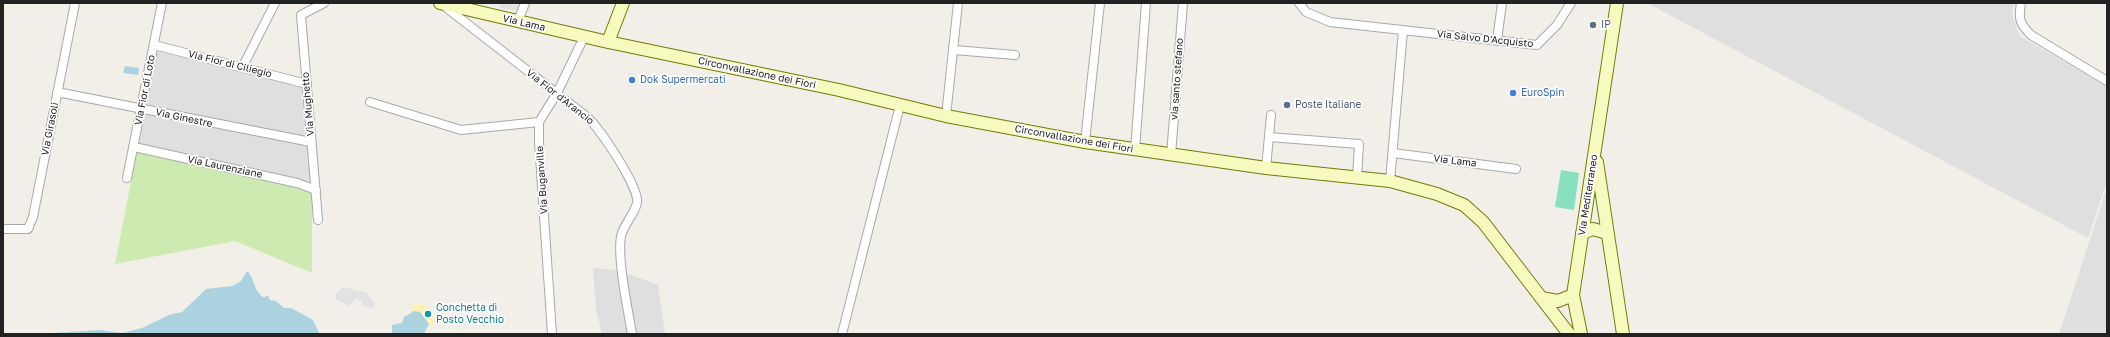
<!DOCTYPE html>
<html>
<head>
<meta charset="utf-8">
<style>
  body { margin:0 }
  #map { position:relative; width:2110px; height:337px; overflow:hidden; background:#f2efe9; font-family:"Golos Text",sans-serif }
  canvas { display:block }
  .frame { position:absolute; inset:0; border:4px solid #222; pointer-events:none }
</style>
</head>
<body>
<div id="map">
<canvas width="2110" height="337"></canvas>
<div class="frame"></div>
</div>
<script>
const ctx = document.querySelector('canvas').getContext('2d');
ctx.lineJoin = 'round';
function fillPath(path, color) {
  ctx.fillStyle = color;
  ctx.fill(path, 'evenodd');
}
function strokePath(path, color, width, dash) {
  ctx.strokeStyle = color;
  ctx.lineWidth = width;
  ctx.lineCap = dash ? 'butt' : 'round';
  ctx.setLineDash(dash || []);
  ctx.stroke(path);
}
function drawText(font, color, halo, rows, align = 'center') {
  ctx.font = font + ' "Golos Text",sans-serif';
  ctx.lineWidth = 3.5;
  ctx.setLineDash([]);
  ctx.textBaseline = 'middle';
  ctx.strokeStyle = halo;
  ctx.fillStyle = color;
  for (const [text, x, y, turn = 0] of rows) {
    ctx.save();
    ctx.translate(x, y);
    ctx.rotate((+turn || 0) * Math.PI / 180);
    ctx.textAlign = isNaN(turn) ? turn : align;
    if (halo) ctx.strokeText(text, 0, 0);
    ctx.fillText(text, 0, 0);
    ctx.restore();
  }
}
fillPath(new Path2D(`
  M 1647,3 L 2014,3 L 2012,14 L 2020,36 L 2107,87 L 2107,181 L 2088,238 Z
  M 156,51 L 305,88 L 312,182 L 138,145 Z
  M 2107,187 L 2107,334 L 2059,334 Z
  M 593,268 L 618,270 L 658,285 L 665,334 L 602,334 L 596,309 Z`), '#e0dfdf');
fillPath(new Path2D(`
  M 138,145 L 312,182 L 312,273 L 235,241 L 115,264 Z`), '#cdebb0');
fillPath(new Path2D(`
  M 418,303 C 428,304 440,316 433,326 C 424,322 424,310 410,311 L 412,306 Z`), '#fff1ba');
fillPath(new Path2D(`
  M 1561,170 L 1579,173 L 1574,210 L 1555,207 Z`), '#88e0be');
fillPath(new Path2D(`
  M 501,3 L 531,3 L 528,13 L 499,8 Z
  M 343,287 L 367,293 L 375,303 L 373,308 L 362,306 L 362,302 L 356,298 L 349,306 L 336,299 L 336,293 Z`), '#e2e2e2');
fillPath(new Path2D(`
  M 125,66 L 139,68 L 138,75 L 123,73 Z
  M 247,271 C 255,278 252,289 263,297 L 268,296 L 270,300 L 276,301 L 284,308 L 291,308 L 313,320 L 319,333 L 322,334 L 38,334 L 100,330 L 122,333 L 142,328 L 169,315 L 182,312 L 206,289 L 232,286 L 241,281 Z
  M 414,311 L 420,312 L 429,324 L 424,334 L 389,334 L 392,333 L 392,325 L 402,323 L 404,317 Z`), '#aad3df');
const street = new Path2D(`
  M 1299,3 L 1306,12 L 1330,22 L 1537,45 L 1557,25 L 1571,3
  M 2021,3 C 2018,19 2020,24 2031,35 L 2107,81
  M 443,5 L 587,117 C 599,127 640,188 637,203 C 634,215 624,224 621,236 C 617,259 628,310 632,334
  M 518,21 L 525,3
  M 1497,41 L 1502,3
  M 154,45 L 307,84
  M 954,50 L 1015,55
  M 243,66 L 275,3
  M 57,92 L 311,142
  M 370,102 L 461,130 L 539,122
  M 946,116 L 958,3
  M 1269,137 L 1359,144 L 1357,177
  M 1085,142 L 1100,3
  M 134,147 L 297,183 L 316,190
  M 1135,150 L 1146,3
  M 1393,153 L 1516,169
  M 1171,155 L 1183,3
  M 1266,168 L 1271,115
  M 127,178 L 162,3
  M 1390,181 L 1403,30
  M 318,220 L 301,15 L 324,3
  M 3,229 L 28,229 L 33,217 L 75,3
  M 552,334 L 539,142 L 539,122 L 557,93 L 584,37
  M 842,334 L 900,105`);
const secondary = new Path2D(`
  M 440,3 L 608,42
  M 623,3 L 608,42 L 839,90 L 946,116 L 1085,142 L 1266,168 L 1390,181 L 1437,194 L 1464,205 L 1483,222 L 1569,334
  M 1597,162 L 1623,334
  M 1582,233 L 1593,229 L 1607,233
  M 1541,298 L 1558,301 L 1573,295
  M 1581,334 L 1573,295 L 1617,3`);
strokePath(street, '#a9a9a9', 10);
strokePath(secondary, '#707d05', 14);
strokePath(street, '#fff', 8);
strokePath(secondary, '#f7fabf', 12);
for (const [x, y, r, color] of [
  [1593,25,4,"#5c6f8a"],
  [632,80,4,"#3f7fe0"],
  [1513,93,4,"#3f7fe0"],
  [1287,105,4,"#5c6f8a"],
  [428,314,4,"#0f9aa8"]
]) {
  const dot = new Path2D();
  dot.arc(x, y, r, 0, 2 * Math.PI);
  ctx.fillStyle = color;
  ctx.fill(dot);
  strokePath(dot, '#fff', 1.5);
}
drawText('10px', '#222', '#fff', [
  ["Via Lama",524,23,13],
  ["Via Salvo D'Acquisto",1485,39,6],
  ["Via Fior di Ciliegio",230,64,14],
  ["Circonvallazione dei Fiori",757,73,12],
  ["via santo stefano",1177,79,-86],
  ["Via Fior di Loto",145,90,-79],
  ["Via Fior d'Arancio",560,97,38],
  ["Via Mughetto",308,104,-95],
  ["Via Ginestre",184,118,12],
  ["Via Girasoli",50,129,-79],
  ["Circonvallazione dei Fiori",1074,139,10],
  ["Via Lama",1455,161,7],
  ["Via Laurenziane",225,167,12],
  ["Via Buganville",542,180,-94],
  ["Via Mediterraneo",1588,195,-81]
]);
drawText('10px', '#4e5e75', '#fff', [
  ["IP",1601,25],
  ["Poste Italiane",1295,105]
], 'left');
drawText('10px', '#366cbe', '#fff', [
  ["Dok Supermercati",640,80],
  ["EuroSpin",1521,93]
], 'left');
drawText('10px', '#0d838f', '#fff', [
  ["Conchetta di",436,308],
  ["Posto Vecchio",436,320]
], 'left');
</script>
</body>
</html>
